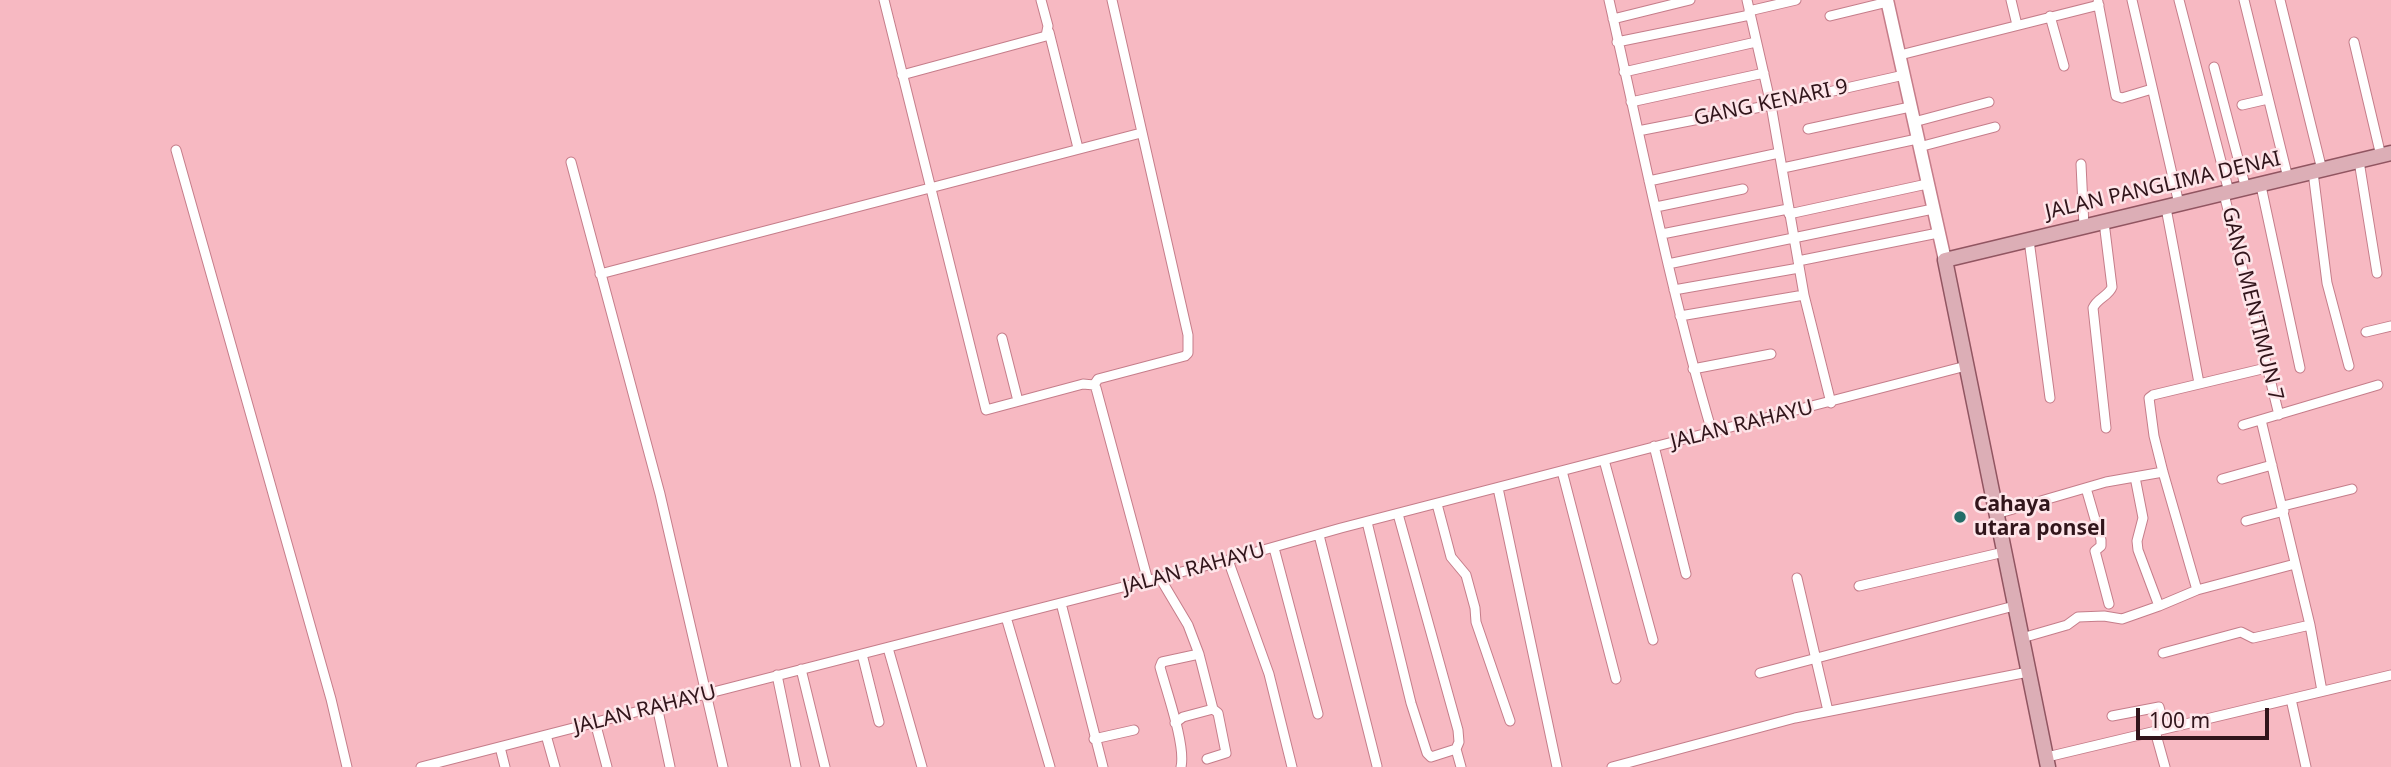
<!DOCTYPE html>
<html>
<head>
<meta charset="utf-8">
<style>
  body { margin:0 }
  #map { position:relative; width:2391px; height:767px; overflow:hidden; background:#f7b9c2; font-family:"Noto Sans",sans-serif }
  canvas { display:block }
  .scale { position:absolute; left:2136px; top:708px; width:133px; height:32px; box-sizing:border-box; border:4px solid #31151b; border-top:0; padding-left:9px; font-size:21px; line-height:24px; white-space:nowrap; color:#31151b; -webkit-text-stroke:5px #fee5e9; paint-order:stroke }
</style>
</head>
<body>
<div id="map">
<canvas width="2391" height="767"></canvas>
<div class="scale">100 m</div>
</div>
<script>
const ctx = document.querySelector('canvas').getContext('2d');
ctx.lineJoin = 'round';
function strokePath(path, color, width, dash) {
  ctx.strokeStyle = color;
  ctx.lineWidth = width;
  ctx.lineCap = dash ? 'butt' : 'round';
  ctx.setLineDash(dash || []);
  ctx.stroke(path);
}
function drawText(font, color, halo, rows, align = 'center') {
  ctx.font = font + ' "Noto Sans",sans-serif';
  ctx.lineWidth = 5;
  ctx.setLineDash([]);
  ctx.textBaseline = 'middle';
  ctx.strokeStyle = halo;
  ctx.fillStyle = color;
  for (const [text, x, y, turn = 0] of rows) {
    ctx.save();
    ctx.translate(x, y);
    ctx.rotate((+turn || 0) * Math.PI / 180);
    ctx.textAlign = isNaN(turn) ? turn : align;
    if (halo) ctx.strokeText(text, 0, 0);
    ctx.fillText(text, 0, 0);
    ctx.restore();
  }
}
const street = new Path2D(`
  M 884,0 L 986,410 L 1083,384 L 1094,385
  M 1609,0 C 1642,144 1670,290 1712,432
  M 1747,0 L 1771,105 L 1804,295 L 1831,403
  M 2011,0 L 2017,25
  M 2132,0 L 2179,204
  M 2179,0 L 2229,192
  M 2244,0 L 2288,178
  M 2280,0 L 2322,170
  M 2098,2 L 2116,96 L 2122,98 L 2152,89
  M 1749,11 L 1796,0
  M 1830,16 L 1888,2
  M 2050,16 L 2064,66
  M 1613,19 L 1690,0
  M 1049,32 L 1078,148
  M 1617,42 L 1750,15
  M 2354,42 L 2381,156
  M 1900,55 L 2099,5
  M 2214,67 L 2246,189
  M 1624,72 L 1756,42
  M 902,75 L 1046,36 L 1048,26 L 1041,0
  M 1631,102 L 1764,73
  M 2242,105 L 2268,99
  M 1914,122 L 1989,102
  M 1808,129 L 1910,107
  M 1638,131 L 1771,105 L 1904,75
  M 1919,147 L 1995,127
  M 176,150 L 331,699 L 347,767
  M 2359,161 L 2377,273
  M 571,162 L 660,494 L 723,767
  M 2081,164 L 2084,227
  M 1783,168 L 1917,139
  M 2313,172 L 2327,283 L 2349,366
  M 1649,181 L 1779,153
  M 2261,186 L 2300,368
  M 2224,194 L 2279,415
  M 1656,207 L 1743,189
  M 2166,208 L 2199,383
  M 1789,214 L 1927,184
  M 2104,222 L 2112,287 C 2109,296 2097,298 2093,308 L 2106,428
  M 1662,234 L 1788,209
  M 2029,240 L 2050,398
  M 1798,261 L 1938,233
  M 1668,264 L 1933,209
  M 600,274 L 1141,133
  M 1674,290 L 1799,268
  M 1680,316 L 1804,295
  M 2366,332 L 2391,326
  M 1002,338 L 1018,401
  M 1693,369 L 1771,354
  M 1094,385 L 1098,379 L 1185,356 L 1188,353 L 1188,335 L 1112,0
  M 1094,385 L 1096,388 L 1148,581
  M 2261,420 L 2310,625 L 2322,691
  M 2243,425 L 2378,385
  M 1654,446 L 1686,574
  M 1604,460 L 1653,640
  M 1562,471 L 1616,679
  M 2222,479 L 2272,465
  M 1498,488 L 1557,767
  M 2086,488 L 2101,540 L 2101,546 L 2095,551 L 2109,604
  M 1437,504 L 1451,557 L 1466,575 L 1475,608 L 1476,622 L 1510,721
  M 2283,506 L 2352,489
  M 1398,514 L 1458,730 L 1459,742 L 1456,749
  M 1996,514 L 2106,482 L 2163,472
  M 2246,521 L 2284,511
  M 1367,522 L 1411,703 L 1427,753 L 1431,757 L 1456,749 L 1461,767
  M 1319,535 L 1377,766
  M 1274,548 L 1318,714
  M 1228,560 L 1269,674 L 1292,767
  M 1160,578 L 1188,625 L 1199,654
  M 1797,578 L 1828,711
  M 1859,586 L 2004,552
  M 2197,590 L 2163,472 L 2154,436 L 2149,398 L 2153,395 L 2266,368
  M 1061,603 L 1103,767
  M 2159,606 L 2197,590 L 2295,564
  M 1006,617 L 1050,767
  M 2022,638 L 2067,625 L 2078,617 L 2104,616 L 2122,619 L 2159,606 L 2138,550 L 2137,541 L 2143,518 L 2135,477
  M 888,648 L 922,767
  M 2163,653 L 2241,632 L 2253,638 L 2310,625
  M 862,654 L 879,722
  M 801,669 L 825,767
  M 1760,673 L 2014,606
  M 777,675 L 796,767
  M 2291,699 L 2306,767
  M 657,706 L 670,767
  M 2112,716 L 2159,707 L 2165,729
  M 595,722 L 607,767
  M 1175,723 L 1183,717 L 1213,709 L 1218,713 L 1226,753 L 1207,759
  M 2155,731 L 2165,767
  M 546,735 L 555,767
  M 1094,739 L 1134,730
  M 500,747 L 505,767
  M 2047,757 L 2391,675
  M 421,767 L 1228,560 L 1341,528 L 1966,366
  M 1181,767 C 1186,745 1166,690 1160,667 L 1162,662 L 1199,654 L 1213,709
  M 1612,767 L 1795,718 L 2028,672`);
const secondary = new Path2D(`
  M 1887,0 L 1945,260`);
const primary = new Path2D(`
  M 2048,767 L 1945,260 L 2391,153`);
strokePath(street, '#c57d8a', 11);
strokePath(secondary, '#c57d8a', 15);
strokePath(primary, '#915561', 17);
strokePath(street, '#fff', 9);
strokePath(secondary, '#fff', 12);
strokePath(primary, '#dcaeb6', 14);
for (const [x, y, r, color] of [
  [1960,517,7,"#236d68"]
]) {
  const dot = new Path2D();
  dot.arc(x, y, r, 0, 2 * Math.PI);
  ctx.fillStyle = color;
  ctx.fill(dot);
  strokePath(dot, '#fee5e9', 2.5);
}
drawText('21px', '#31151b', '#fee5e9', [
  ["GANG KENARI 9",1771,103,-12],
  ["JALAN PANGLIMA DENAI",2163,186,-13],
  ["GANG MENTIMUN 7",2252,304,76],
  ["JALAN RAHAYU",1742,425,-14],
  ["JALAN RAHAYU",1194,569,-15],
  ["JALAN RAHAYU",645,710,-14]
]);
drawText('bold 21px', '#31151b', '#fee5e9', [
  ["Cahaya",1974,505],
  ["utara ponsel",1974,529]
], 'left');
</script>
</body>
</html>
